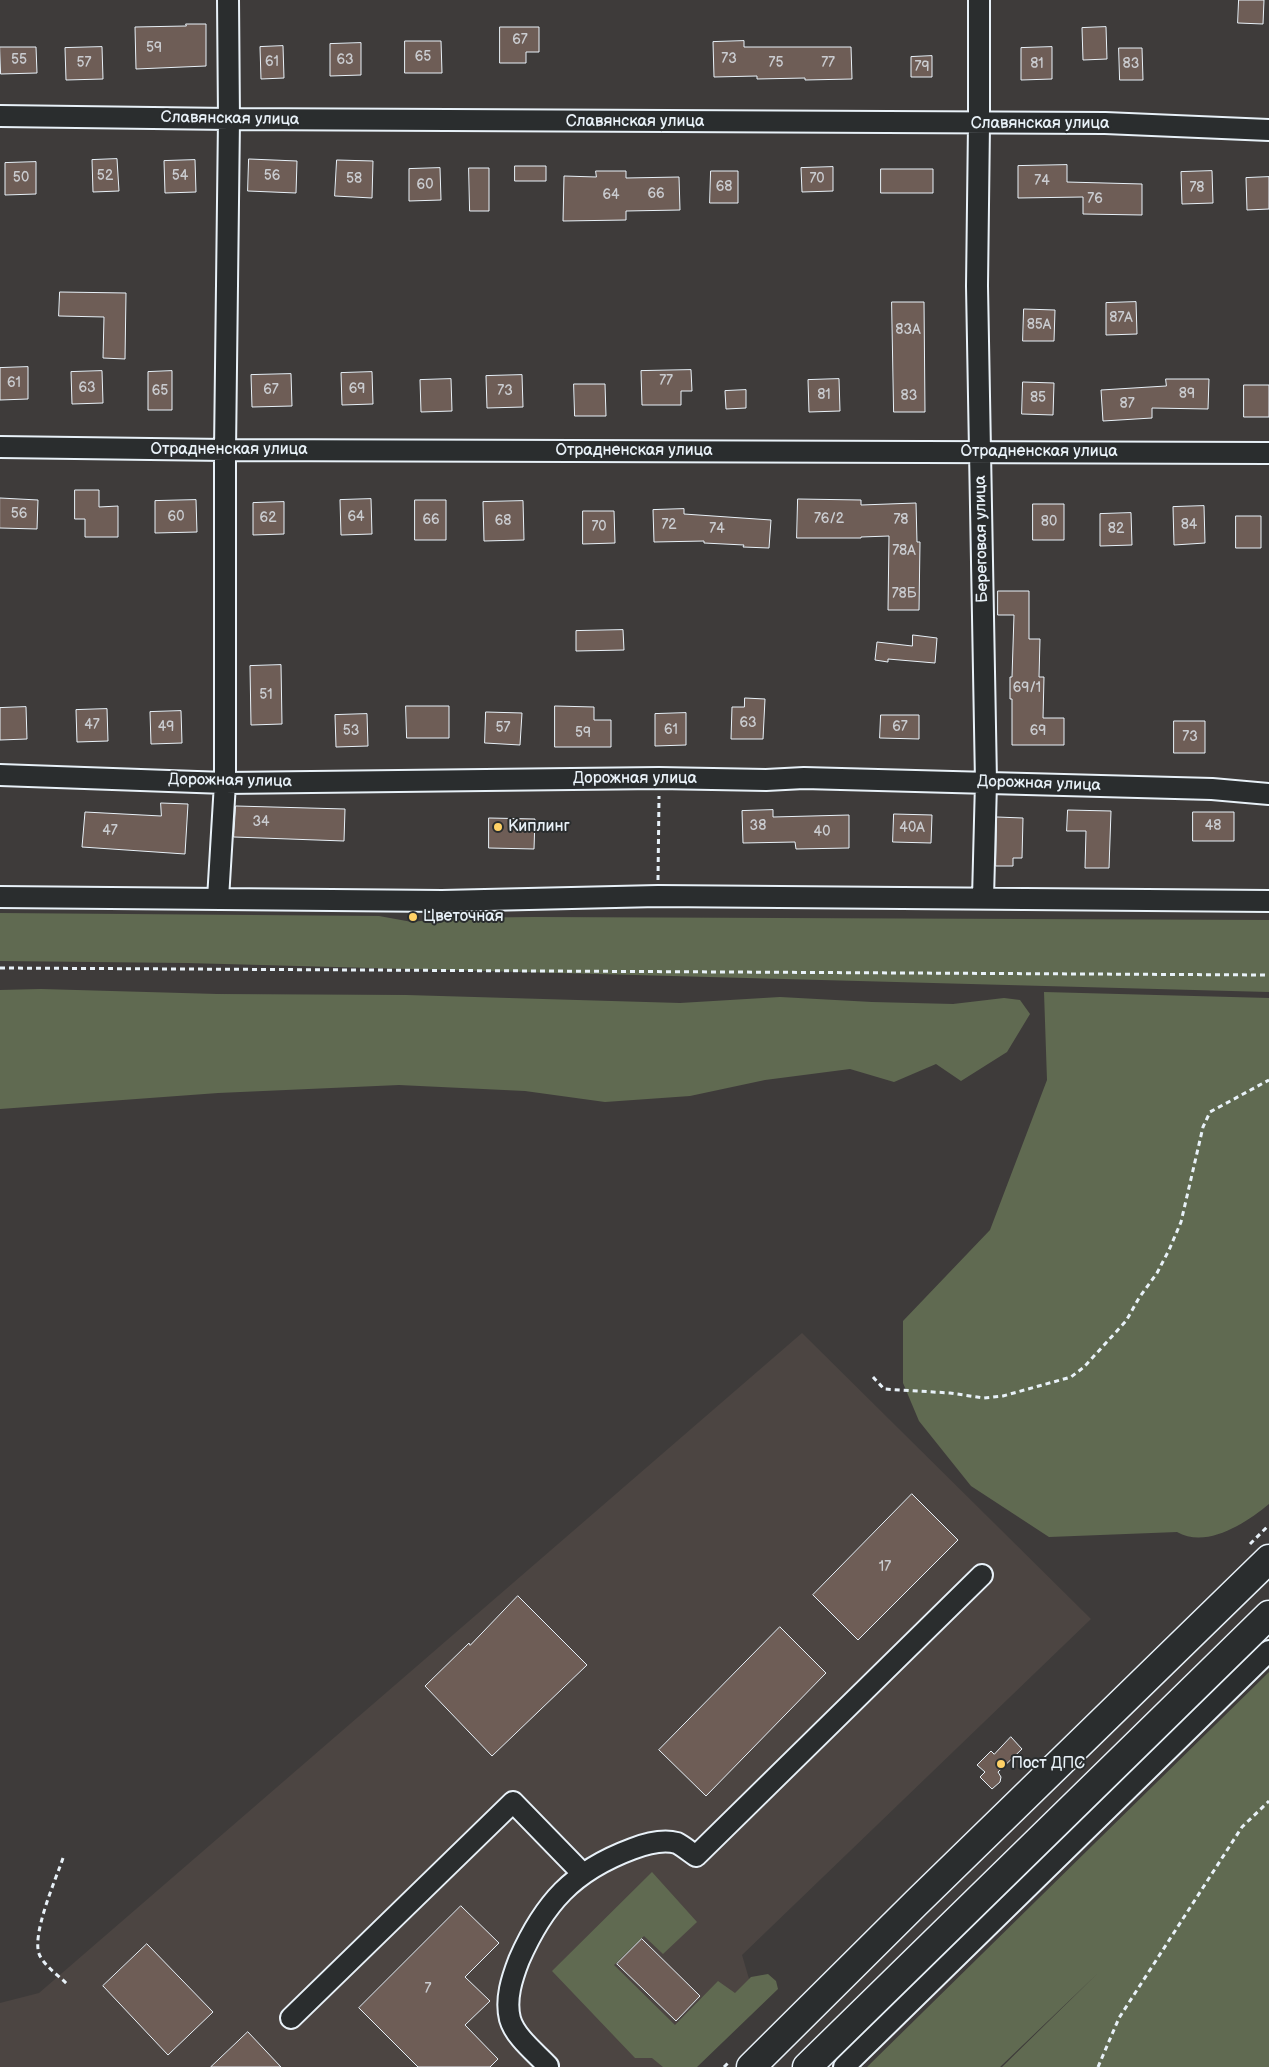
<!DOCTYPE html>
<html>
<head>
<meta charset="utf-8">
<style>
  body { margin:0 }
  canvas { display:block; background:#3e3b3a }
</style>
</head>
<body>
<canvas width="1269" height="2067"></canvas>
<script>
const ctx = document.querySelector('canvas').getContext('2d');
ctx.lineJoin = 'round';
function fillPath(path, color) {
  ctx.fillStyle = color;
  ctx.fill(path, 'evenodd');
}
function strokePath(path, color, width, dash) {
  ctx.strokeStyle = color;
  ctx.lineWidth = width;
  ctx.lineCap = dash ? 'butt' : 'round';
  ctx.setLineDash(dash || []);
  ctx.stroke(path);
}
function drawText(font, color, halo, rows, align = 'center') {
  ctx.font = font + ' "Balsamiq Sans",sans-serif';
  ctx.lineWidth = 4;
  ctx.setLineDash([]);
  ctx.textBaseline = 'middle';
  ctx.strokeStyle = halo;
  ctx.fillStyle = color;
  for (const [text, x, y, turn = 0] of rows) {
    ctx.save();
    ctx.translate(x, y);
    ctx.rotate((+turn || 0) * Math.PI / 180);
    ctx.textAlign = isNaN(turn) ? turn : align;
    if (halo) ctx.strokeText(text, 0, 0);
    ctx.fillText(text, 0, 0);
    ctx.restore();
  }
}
fillPath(new Path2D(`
  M 802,1333 L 1091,1619 L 742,1955 L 754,1996 L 683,2067 L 0,2067 L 0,2003 L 39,1993 Z`), '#4c4542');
fillPath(new Path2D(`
  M 0,913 L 379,916 L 412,922 L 446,918 L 534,917 L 1269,920 L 1269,992 L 187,963 L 0,961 Z
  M 41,989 L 217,994 L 406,995 L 680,1003 L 780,997 L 872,1002 L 953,1004 L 1004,998 L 1020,1000 L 1030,1014 L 1007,1052 L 961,1081 L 936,1064 L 894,1082 L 850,1069 L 765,1080 L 690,1096 L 605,1102 L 525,1091 L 399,1085 L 218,1093 L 0,1109 L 0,990 Z
  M 1044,992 L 1269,998 L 1269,1504 C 1246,1523 1207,1549 1177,1532 L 1049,1537 L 971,1486 L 919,1421 L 903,1383 L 903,1321 L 990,1230 L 1047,1080 Z
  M 1269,1672 L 1269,2067 L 1002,2067 L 1098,1973 L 1000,2067 L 867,2067 Z
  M 652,1872 L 697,1922 L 663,1954 L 644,1936 L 614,1965 L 675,2025 L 718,1981 L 735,1993 L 751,1977 L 768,1974 L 776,1981 L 778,1989 L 697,2067 L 663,2067 L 652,2058 L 635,2058 L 552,1971 Z`), '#606a51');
const building = new Path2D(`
  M 1239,0 L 1264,0 L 1263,24 L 1238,23 Z
  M 186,24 L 206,24 L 206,66 L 136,69 L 135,27 L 186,26 Z
  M 500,27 L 539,27 L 539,52 L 526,52 L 526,63 L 500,63 Z
  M 1106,27 L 1107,59 L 1083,60 L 1082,28 Z
  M 405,41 L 441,41 L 442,73 L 405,73 Z
  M 744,41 L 744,47 L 851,47 L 852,79 L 805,80 L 805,78 L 757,79 L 757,76 L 714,77 L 713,42 Z
  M 361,43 L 361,75 L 330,76 L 330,44 Z
  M 283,46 L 284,78 L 261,79 L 260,47 Z
  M 0,47 L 36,47 L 37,73 L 1,74 Z
  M 102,47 L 103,79 L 66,80 L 65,48 Z
  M 1052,47 L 1052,79 L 1021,80 L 1021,48 Z
  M 1119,48 L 1142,48 L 1143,80 L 1120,80 Z
  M 932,56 L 932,77 L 911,77 L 911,57 Z
  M 117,159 L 119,191 L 93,192 L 92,160 Z
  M 249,159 L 297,161 L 296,193 L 248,191 Z
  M 195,160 L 196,192 L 165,193 L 164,161 Z
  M 337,160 L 373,161 L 372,198 L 335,196 Z
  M 36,162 L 36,194 L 5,195 L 5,163 Z
  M 1067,165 L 1067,182 L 1142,184 L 1142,215 L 1083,214 L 1083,197 L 1018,198 L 1018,166 Z
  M 515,166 L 546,166 L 546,181 L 515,181 Z
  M 833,167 L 833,191 L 802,192 L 801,168 Z
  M 440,168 L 441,200 L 409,201 L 409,169 Z
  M 469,168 L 489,168 L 489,211 L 470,211 Z
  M 881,169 L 933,169 L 933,193 L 881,193 Z
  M 596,171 L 626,171 L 626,178 L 679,177 L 680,210 L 626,211 L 626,220 L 563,221 L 564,176 L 596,177 Z
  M 711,171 L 738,171 L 738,203 L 710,203 Z
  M 1212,171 L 1213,203 L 1182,204 L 1181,172 Z
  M 1269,177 L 1269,209 L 1247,210 L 1246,178 Z
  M 60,292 L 126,293 L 125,359 L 103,358 L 104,317 L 59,316 Z
  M 892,302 L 924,302 L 925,412 L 894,412 Z
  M 1136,302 L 1137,334 L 1106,335 L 1106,303 Z
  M 1024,309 L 1055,310 L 1054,341 L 1023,341 Z
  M 28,367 L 28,399 L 0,400 L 0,368 Z
  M 691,370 L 692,391 L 681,391 L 681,405 L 642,405 L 641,371 Z
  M 102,371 L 103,403 L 72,404 L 71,372 Z
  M 172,371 L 172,410 L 148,410 L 148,372 Z
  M 372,372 L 373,404 L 342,405 L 341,373 Z
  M 291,374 L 292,406 L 252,407 L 251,375 Z
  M 522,375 L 523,407 L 487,408 L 486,376 Z
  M 451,379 L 452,411 L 421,412 L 420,380 Z
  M 839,379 L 840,411 L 809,412 L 808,380 Z
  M 1166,379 L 1209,379 L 1208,409 L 1152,408 L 1152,418 L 1103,421 L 1101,390 L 1166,386 Z
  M 1023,382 L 1054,383 L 1053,415 L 1022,414 Z
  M 574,384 L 605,384 L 606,416 L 575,416 Z
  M 1244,385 L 1269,385 L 1269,417 L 1244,417 Z
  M 746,390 L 746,408 L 726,409 L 725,391 Z
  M 75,490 L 99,490 L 99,507 L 118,506 L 118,537 L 85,537 L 85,519 L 75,519 Z
  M 0,498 L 38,500 L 37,529 L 0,528 Z
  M 371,499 L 372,534 L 341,535 L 340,500 Z
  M 798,499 L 861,500 L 861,505 L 916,503 L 917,542 L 920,542 L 919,610 L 888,610 L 889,536 L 861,537 L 861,538 L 797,538 Z
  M 196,500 L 197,532 L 155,533 L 155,501 Z
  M 415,500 L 446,500 L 446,540 L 415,540 Z
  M 523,501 L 524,540 L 484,541 L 483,502 Z
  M 284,502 L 284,534 L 253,535 L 253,503 Z
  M 1033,504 L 1064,504 L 1064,540 L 1033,540 Z
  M 1204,506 L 1205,543 L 1174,545 L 1173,507 Z
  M 684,509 L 684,514 L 771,520 L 769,548 L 743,547 L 744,545 L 704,543 L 704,541 L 654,542 L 653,510 Z
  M 583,511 L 614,511 L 615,543 L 583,544 Z
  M 1131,513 L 1132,545 L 1100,546 L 1100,514 Z
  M 1236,516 L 1261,516 L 1261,548 L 1236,548 Z
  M 998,591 L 1029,591 L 1029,639 L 1040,639 L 1039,677 L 1044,677 L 1043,718 L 1064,718 L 1064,745 L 1012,745 L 1012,699 L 1010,699 L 1010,677 L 1012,677 L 1014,615 L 998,615 Z
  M 623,630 L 624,650 L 576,651 L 576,631 Z
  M 913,635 L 937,638 L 935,663 L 888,659 L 888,662 L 875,660 L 877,642 L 912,646 Z
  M 281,665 L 282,724 L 251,725 L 250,666 Z
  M 745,698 L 765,699 L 763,739 L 731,739 L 732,707 L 744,707 Z
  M 406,706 L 449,706 L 449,738 L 407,738 Z
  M 555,706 L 594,707 L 594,720 L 611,720 L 611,747 L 555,747 Z
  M 26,707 L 27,739 L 0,740 L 0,708 Z
  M 107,709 L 108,741 L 77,742 L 76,710 Z
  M 181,711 L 182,743 L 151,744 L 150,712 Z
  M 486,712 L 522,713 L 520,745 L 485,743 Z
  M 686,713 L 686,745 L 655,746 L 655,714 Z
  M 367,714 L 368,746 L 336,747 L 335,715 Z
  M 881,715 L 919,715 L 919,739 L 880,738 Z
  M 1174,721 L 1205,721 L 1205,753 L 1174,753 Z
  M 161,803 L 188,804 L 185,854 L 82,847 L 85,812 L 161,816 Z
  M 236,806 L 345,809 L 344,841 L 234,837 Z
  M 773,810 L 773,817 L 849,815 L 849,848 L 796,849 L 795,842 L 743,843 L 742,811 Z
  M 1068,810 L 1111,811 L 1109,868 L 1085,868 L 1086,831 L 1067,831 Z
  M 1193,812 L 1234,812 L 1234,841 L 1193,841 Z
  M 894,814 L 932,815 L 931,843 L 893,842 Z
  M 997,817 L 1023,818 L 1022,858 L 1013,858 L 1013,866 L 996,866 Z
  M 489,818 L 535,819 L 534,849 L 489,848 Z
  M 912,1494 L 958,1540 L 858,1640 L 813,1595 Z
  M 518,1596 L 587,1665 L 492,1756 L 425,1686 L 469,1643 L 470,1645 Z
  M 780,1627 L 826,1673 L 706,1796 L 659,1750 Z
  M 1011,1737 L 1022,1749 L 998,1772 L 1001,1777 L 1000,1782 L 992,1789 L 980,1777 L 985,1772 L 977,1765 L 991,1751 L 994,1754 Z
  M 461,1906 L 499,1943 L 465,1977 L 490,2001 L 465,2025 L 498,2059 L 490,2067 L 418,2067 L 359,2008 Z
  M 642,1939 L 700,1996 L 676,2021 L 617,1964 Z
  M 147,1944 L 213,2012 L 168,2055 L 103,1986 Z
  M 248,2032 L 281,2067 L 211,2067 Z`);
fillPath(building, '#6e5d56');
strokePath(building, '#e8f1f8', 1);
const minor = new Path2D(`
  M 979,0 L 979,124 L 977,286 L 986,782 L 983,898
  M 0,116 L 229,119 L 1105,123 L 1269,130
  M 0,447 L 225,450 L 1269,453
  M 0,775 L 225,783 L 659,778 L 766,780 L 804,778 L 1212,789 L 1269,794
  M 0,897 L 442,901 L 658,896 L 1269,901
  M 218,899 L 225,783 L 225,450 L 229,119 L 228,0
  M 291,2018 L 513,1802 L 583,1874
  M 548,2066 C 536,2053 515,2037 510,2019 C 505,1999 512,1978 519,1960 C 544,1903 573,1871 632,1849 C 645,1844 662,1839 677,1843 C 683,1846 690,1852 696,1856 L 982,1575
  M 844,2067 L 1269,1651`);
const highway = new Path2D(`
  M 751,2067 L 916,1903 L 1269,1559
  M 807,2067 L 1269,1615`);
strokePath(minor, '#e8f1f8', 24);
strokePath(highway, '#e8f1f8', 31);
strokePath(new Path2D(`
  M 658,880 L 659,796
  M 0,968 L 1269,975
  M 873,1377 L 884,1389 L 950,1393 L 984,1398 L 1003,1396 L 1071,1377 L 1084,1367 L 1126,1321 L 1139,1298 L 1157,1273 L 1169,1250 L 1181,1222 L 1203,1127 L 1210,1112 L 1269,1080
  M 1250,1544 L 1269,1525
  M 63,1858 C 56,1879 30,1937 40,1956 C 46,1967 58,1975 67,1984
  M 724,2067 L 730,2061
  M 1098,2067 L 1119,2018 L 1242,1827 L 1269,1801`), '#e8f1f8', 3, [5, 4]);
strokePath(minor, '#2a2d2e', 20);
strokePath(highway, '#2a2d2e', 28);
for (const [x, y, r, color] of [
  [498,827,5,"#ffd166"],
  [413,917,5,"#ffd166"],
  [1001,1764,5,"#ffd166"]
]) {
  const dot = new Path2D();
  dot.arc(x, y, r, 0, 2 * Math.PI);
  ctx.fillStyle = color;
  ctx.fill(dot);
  strokePath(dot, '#2a2d2e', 2);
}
drawText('14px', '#caccd0', null, [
  ["67",520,40],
  ["59",154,48],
  ["65",423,57],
  ["73",729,59],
  ["55",19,60],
  ["63",345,60],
  ["61",272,62],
  ["57",84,63],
  ["75",776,63],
  ["77",828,63],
  ["81",1037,64],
  ["83",1131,64],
  ["79",922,67],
  ["52",105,176],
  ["54",180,176],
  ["56",272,176],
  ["50",21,178],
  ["58",354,179],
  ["70",817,179],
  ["74",1042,181],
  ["60",425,185],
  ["68",724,187],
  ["78",1197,188],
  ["66",656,194],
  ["64",611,195],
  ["76",1095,199],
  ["87А",1121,318],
  ["85А",1039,325],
  ["83А",908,330],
  ["77",666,381],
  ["61",14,383],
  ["63",87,388],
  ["69",357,389],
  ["67",271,390],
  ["65",160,391],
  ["73",505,391],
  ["89",1187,394],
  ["81",824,395],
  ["83",909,396],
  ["85",1038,398],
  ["87",1127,404],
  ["56",19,514],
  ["60",176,517],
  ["64",356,517],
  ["62",268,518],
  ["76/2",829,519],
  ["66",431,520],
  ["78",901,520],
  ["68",503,521],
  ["80",1049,522],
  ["72",669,525],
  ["84",1189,525],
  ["70",599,527],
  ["74",717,529],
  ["82",1116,529],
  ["78А",904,551],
  ["78Б",904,594],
  ["69/1",1027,688],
  ["51",266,695],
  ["63",748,723],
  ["47",92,725],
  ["49",166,727],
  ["67",900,727],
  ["57",503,728],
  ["61",671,730],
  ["53",351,731],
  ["69",1038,731],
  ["59",583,733],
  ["73",1190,737],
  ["34",261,822],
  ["38",758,826],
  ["48",1213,826],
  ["40А",912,828],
  ["47",110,831],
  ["40",822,832],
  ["17",885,1567],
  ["7",428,1989]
]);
drawText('16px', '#e8f1f8', '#2a2d2e', [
  ["Славянская улица",230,119,1],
  ["Славянская улица",635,122],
  ["Славянская улица",1040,124],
  ["Отрадненская улица",229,450],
  ["Отрадненская улица",634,451],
  ["Отрадненская улица",1039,452],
  ["Береговая улица",982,539,-91],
  ["Дорожная улица",635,779],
  ["Дорожная улица",230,781,1],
  ["Дорожная улица",1039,784,2]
]);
drawText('16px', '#e8f1f8', '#2a2d2e', [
  ["Киплинг",508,827],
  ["Цветочная",423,917],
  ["Пост ДПС",1011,1764]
], 'left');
</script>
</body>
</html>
